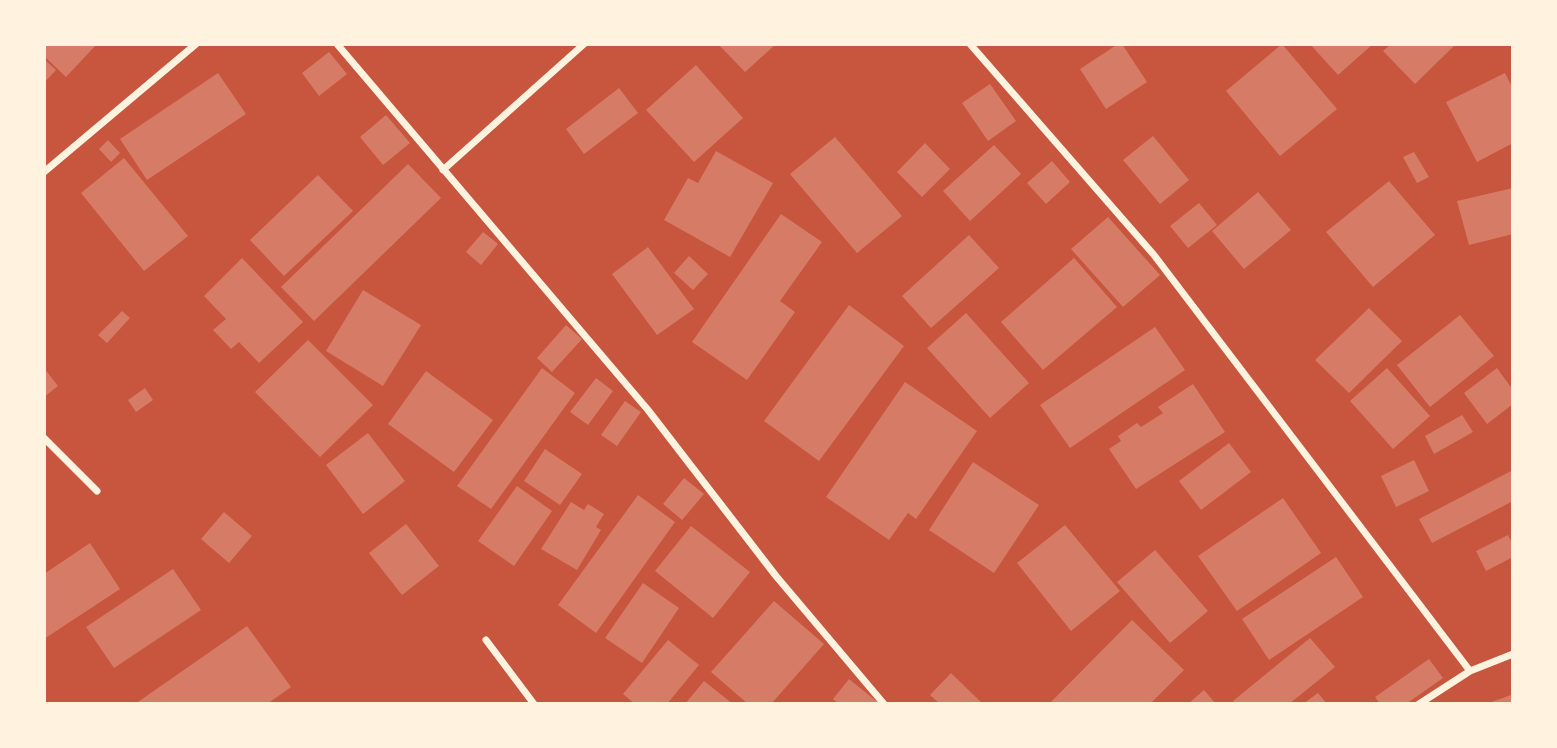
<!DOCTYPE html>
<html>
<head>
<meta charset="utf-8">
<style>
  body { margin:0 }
  #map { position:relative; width:1557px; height:748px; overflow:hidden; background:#c8553d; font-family:Rubik,sans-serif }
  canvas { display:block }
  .frame { position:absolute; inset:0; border:46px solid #fff3e0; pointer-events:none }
</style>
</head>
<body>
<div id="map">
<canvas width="1557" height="748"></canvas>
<div class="frame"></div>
</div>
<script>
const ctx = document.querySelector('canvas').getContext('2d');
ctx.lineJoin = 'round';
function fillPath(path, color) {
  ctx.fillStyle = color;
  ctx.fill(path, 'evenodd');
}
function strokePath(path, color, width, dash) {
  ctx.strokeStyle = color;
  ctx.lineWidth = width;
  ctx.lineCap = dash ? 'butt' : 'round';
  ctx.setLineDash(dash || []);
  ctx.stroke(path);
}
fillPath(new Path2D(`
  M 44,44 L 97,44 L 66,77 L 44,56 Z
  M 718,44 L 776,44 L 745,72 Z
  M 1118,44 L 1122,44 L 1147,82 L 1106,109 L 1080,69 Z
  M 1282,44 L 1337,109 L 1280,156 L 1226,91 Z
  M 1310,44 L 1373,44 L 1338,75 Z
  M 1391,44 L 1456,44 L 1415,84 L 1383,51 Z
  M 329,52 L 347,74 L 319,96 L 302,73 Z
  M 44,59 L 56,70 L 44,83 Z
  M 696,65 L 743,118 L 694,162 L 646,110 Z
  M 218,73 L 246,114 L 147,180 L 120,139 Z
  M 1505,73 L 1513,89 L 1513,143 L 1477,162 L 1446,102 Z
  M 990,84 L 1016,121 L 988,141 L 962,103 Z
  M 619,88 L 638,113 L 584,154 L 566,129 Z
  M 386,115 L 410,143 L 383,165 L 360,137 Z
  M 1153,136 L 1189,180 L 1160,204 L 1123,160 Z
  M 835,137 L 902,216 L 857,253 L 790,174 Z
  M 108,140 L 120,153 L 111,162 L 99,149 Z
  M 925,143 L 950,169 L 922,197 L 897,172 Z
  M 994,145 L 1021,174 L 970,221 L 943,191 Z
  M 716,151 L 773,183 L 730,257 L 664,220 L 688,178 L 698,183 Z
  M 1414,152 L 1429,177 L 1417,183 L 1403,157 Z
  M 124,158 L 188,236 L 144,271 L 81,193 Z
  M 1052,161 L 1070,182 L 1046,204 L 1027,183 Z
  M 408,164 L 441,198 L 314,321 L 281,287 Z
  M 318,175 L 353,211 L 284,276 L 250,240 Z
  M 1389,181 L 1435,235 L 1373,287 L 1326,232 Z
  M 1513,188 L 1513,234 L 1469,245 L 1457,201 Z
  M 1258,192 L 1291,230 L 1244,269 L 1212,231 Z
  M 1199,203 L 1217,225 L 1188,248 L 1170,226 Z
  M 781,214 L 822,242 L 780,301 L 795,312 L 747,380 L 692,342 Z
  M 1108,217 L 1160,275 L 1123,307 L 1071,249 Z
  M 483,232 L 498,244 L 481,265 L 466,252 Z
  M 969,235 L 999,268 L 931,328 L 902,296 Z
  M 648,247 L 694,309 L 657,335 L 612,274 Z
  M 689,256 L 708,274 L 693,290 L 674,273 Z
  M 242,258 L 303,322 L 259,363 L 239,342 L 231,349 L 213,330 L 226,319 L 204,296 Z
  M 1074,258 L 1117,307 L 1043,370 L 1001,322 Z
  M 363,290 L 421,325 L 383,386 L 326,351 Z
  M 849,305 L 904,346 L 819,461 L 764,421 Z
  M 1369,308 L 1402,341 L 1349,393 L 1315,360 Z
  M 122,311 L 130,318 L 107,343 L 98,335 Z
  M 966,313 L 1029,383 L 990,418 L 927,348 Z
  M 1460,315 L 1494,356 L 1430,407 L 1397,365 Z
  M 566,325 L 582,339 L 552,372 L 537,358 Z
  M 1155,327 L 1185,370 L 1070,448 L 1040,405 Z
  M 308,340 L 373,405 L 320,457 L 255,392 Z
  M 44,368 L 58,386 L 44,397 Z
  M 542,368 L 575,393 L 491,509 L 457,486 Z
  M 1387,368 L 1430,416 L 1393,449 L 1350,401 Z
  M 1497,368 L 1513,390 L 1513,404 L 1487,424 L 1464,393 Z
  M 426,371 L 493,420 L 454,472 L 388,424 Z
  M 596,378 L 613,391 L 588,425 L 570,412 Z
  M 905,382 L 977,431 L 916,519 L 908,513 L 889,540 L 826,497 Z
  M 1193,384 L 1225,432 L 1136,489 L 1109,449 L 1121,441 L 1118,436 L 1137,423 L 1141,427 L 1163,413 L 1158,407 Z
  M 145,388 L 153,400 L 136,412 L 128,400 Z
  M 625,401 L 641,412 L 617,446 L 601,435 Z
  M 1462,415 L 1473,432 L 1434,454 L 1425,436 Z
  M 368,433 L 405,481 L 363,514 L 326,465 Z
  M 1229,443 L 1251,472 L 1201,510 L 1179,481 Z
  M 545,449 L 582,474 L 560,505 L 524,481 Z
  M 1414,460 L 1429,491 L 1396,507 L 1381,476 Z
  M 973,462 L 1039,505 L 994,573 L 929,530 Z
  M 1513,470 L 1513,501 L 1432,543 L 1419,519 Z
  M 684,478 L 704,494 L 682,520 L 663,504 Z
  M 517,486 L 552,511 L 514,566 L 478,541 Z
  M 638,495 L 675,522 L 596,633 L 558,605 Z
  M 1283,498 L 1321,553 L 1237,611 L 1198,556 Z
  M 571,502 L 584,510 L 588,504 L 604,514 L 596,527 L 601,530 L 577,570 L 541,549 Z
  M 224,512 L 252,536 L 229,563 L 201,539 Z
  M 406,524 L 439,566 L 402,595 L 369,553 Z
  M 1065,525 L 1120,591 L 1071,631 L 1017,563 Z
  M 691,526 L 750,572 L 713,618 L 655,571 Z
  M 1508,535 L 1513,545 L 1513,557 L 1486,571 L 1476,551 Z
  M 90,543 L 120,589 L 44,639 L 44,574 Z
  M 1155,550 L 1208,611 L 1170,643 L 1117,582 Z
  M 1336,557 L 1363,597 L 1269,660 L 1242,619 Z
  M 173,569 L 201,610 L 114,668 L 86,627 Z
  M 643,583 L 679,608 L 642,663 L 605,638 Z
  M 774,601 L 824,644 L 771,704 L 748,704 L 711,672 Z
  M 1132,620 L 1184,670 L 1150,704 L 1049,704 Z
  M 247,626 L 291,687 L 267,704 L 135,704 Z
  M 1310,638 L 1335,667 L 1289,704 L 1236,704 L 1233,701 Z
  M 668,640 L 699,665 L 667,704 L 635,704 L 623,694 Z
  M 1429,659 L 1443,678 L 1406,704 L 1380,704 L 1375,697 Z
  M 951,673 L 983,704 L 940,704 L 930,695 Z
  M 849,679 L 880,704 L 839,704 L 833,699 Z
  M 704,681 L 733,704 L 685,704 Z
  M 1204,690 L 1216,704 L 1188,704 Z
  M 1318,693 L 1327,704 L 1303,704 Z
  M 1511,695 L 1513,704 L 1486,704 Z`), '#d67c66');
strokePath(new Path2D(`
  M 337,44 L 648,410 L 776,576 L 884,704
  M 970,44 L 1154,255 L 1470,671
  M 443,170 L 584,44
  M 44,172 L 196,44
  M 44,438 L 97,491
  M 486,640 L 534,704
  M 1419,704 L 1470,671 L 1513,654`), '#fff3e0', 7);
</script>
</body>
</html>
